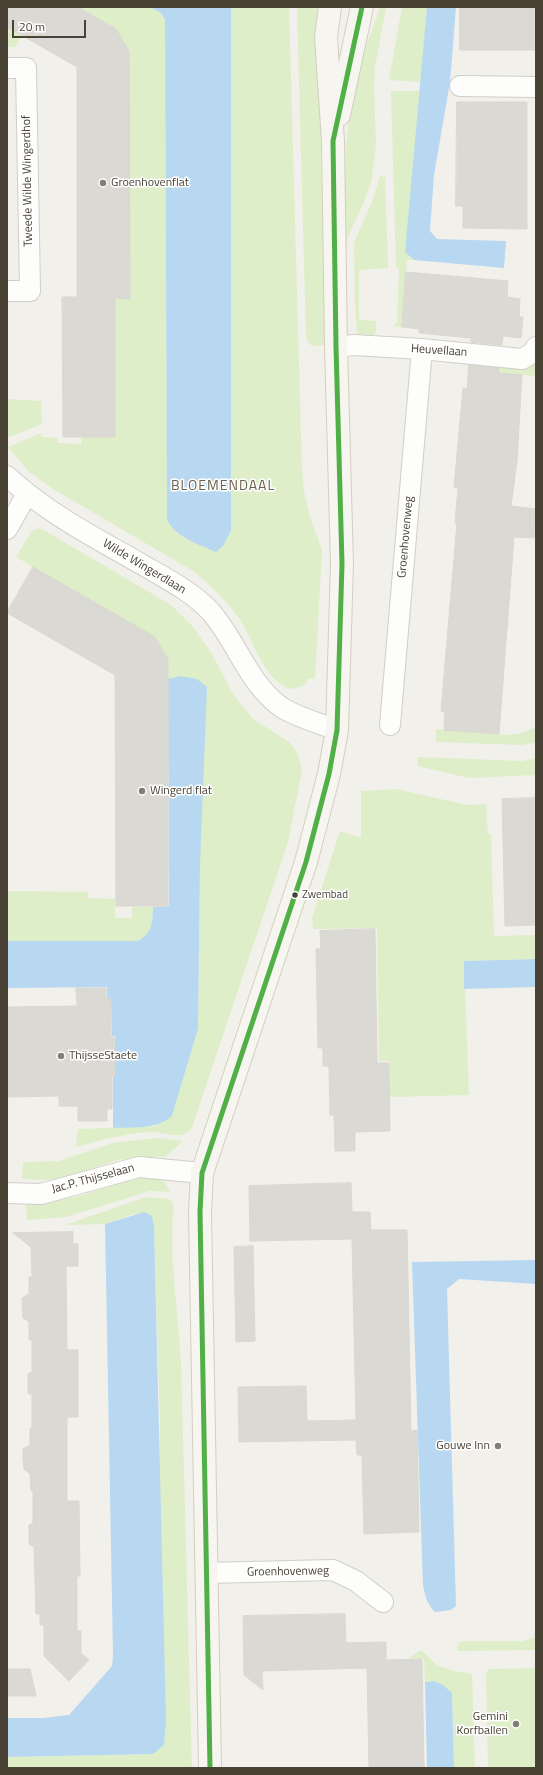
<!DOCTYPE html>
<html>
<head>
<meta charset="utf-8">
<style>
  body { margin:0 }
  #map { position:relative; width:543px; height:1775px; overflow:hidden; background:#f2f0ea; font-family:"Titillium Web",sans-serif }
  canvas { display:block }
  .frame { position:absolute; inset:0; border:8px solid #494235; pointer-events:none }
  .scale { position:absolute; left:12px; top:20px; width:74px; height:18px; box-sizing:border-box; border:2px solid #494235; border-top:0; padding-left:5px; font-size:12px; line-height:14px; white-space:nowrap; color:#494235; -webkit-text-stroke:3px #fff; paint-order:stroke }
</style>
</head>
<body>
<div id="map">
<canvas width="543" height="1775"></canvas>
<div class="frame"></div>
<div class="scale">20 m</div>
</div>
<script>
const ctx = document.querySelector('canvas').getContext('2d');
ctx.lineJoin = 'round';
function fillPath(path, color) {
  ctx.fillStyle = color;
  ctx.fill(path, 'evenodd');
}
function strokePath(path, color, width, dash) {
  ctx.strokeStyle = color;
  ctx.lineWidth = width;
  ctx.lineCap = dash ? 'butt' : 'round';
  ctx.setLineDash(dash || []);
  ctx.stroke(path);
}
function drawText(font, color, halo, rows, align = 'center') {
  ctx.font = font + ' "Titillium Web",sans-serif';
  ctx.lineWidth = 3;
  ctx.setLineDash([]);
  ctx.textBaseline = 'middle';
  ctx.strokeStyle = halo;
  ctx.fillStyle = color;
  for (const [text, x, y, turn = 0] of rows) {
    ctx.save();
    ctx.translate(x, y);
    ctx.rotate((+turn || 0) * Math.PI / 180);
    ctx.textAlign = isNaN(turn) ? turn : align;
    if (halo) ctx.strokeText(text, 0, 0);
    ctx.fillText(text, 0, 0);
    ctx.restore();
  }
}
fillPath(new Path2D(`
  M 78,7 L 150,7 L 161,13 L 165,20 L 167,519 L 177,532 L 216,552 L 231,531 L 231,7 L 289,7 L 302,472 L 304,491 L 310,517 L 322,550 L 315,679 L 309,679 L 303,686 L 290,689 C 263,680 255,642 240,620 C 227,601 211,585 193,571 L 53,489 L 28,471 L 8,447 L 41,433 L 42,437 L 58,438 L 58,443 L 81,444 L 81,437 L 115,437 L 115,298 L 129,299 L 129,51 L 116,29 Z
  M 297,7 L 324,7 L 321,158 L 325,345 L 312,346 L 308,342 L 306,338 Z
  M 380,7 L 386,7 L 375,67 L 374,87 L 376,144 L 372,179 L 366,197 L 348,237 L 346,251 C 344,196 343,140 355,86 C 361,59 371,33 380,7 Z
  M 402,7 L 427,7 L 421,82 L 389,80 Z
  M 7,27 L 22,35 L 15,47 L 7,47 Z
  M 391,91 L 420,91 L 409,257 L 414,260 L 407,260 L 401,327 L 394,326 L 397,322 L 399,268 L 396,268 Z
  M 380,176 L 385,177 L 388,268 L 359,270 L 359,320 L 376,321 C 376,328 378,334 370,336 L 369,335 L 357,334 L 355,304 L 354,243 L 373,199 Z
  M 500,364 L 525,366 L 536,364 L 536,376 L 499,373 Z
  M 7,399 L 41,401 L 42,424 L 7,438 Z
  M 36,529 L 42,529 L 171,605 L 192,626 L 211,652 L 233,694 L 253,719 L 289,742 L 297,752 L 302,770 L 288,842 L 192,1127 C 184,1141 168,1133 155,1132 C 128,1132 102,1140 76,1147 L 78,1129 L 155,1126 L 172,1116 L 198,1029 L 200,865 L 181,676 L 168,679 L 168,674 L 161,670 L 168,658 L 155,636 L 141,636 L 138,635 L 141,629 L 16,557 L 31,532 Z
  M 536,727 L 536,742 L 523,745 L 436,742 L 436,729 L 506,735 L 519,734 Z
  M 417,757 L 521,761 L 536,758 L 536,775 L 469,778 L 418,766 Z
  M 396,789 L 467,805 L 486,804 L 488,834 L 491,834 L 494,936 L 536,935 L 536,959 L 464,961 L 469,1095 L 390,1097 L 390,1061 L 379,1061 L 377,928 L 313,929 L 312,918 L 340,831 L 361,838 L 361,791 Z
  M 7,891 L 88,892 L 88,898 L 115,899 L 115,918 L 132,918 L 132,907 L 153,907 C 152,924 153,932 138,941 L 7,941 Z
  M 158,1138 L 183,1141 L 165,1157 L 135,1157 L 114,1161 L 63,1178 L 49,1180 L 22,1179 L 23,1162 L 59,1161 L 113,1143 Z
  M 145,1177 L 163,1179 L 170,1192 L 150,1191 L 66,1217 L 27,1220 L 26,1202 C 45,1201 63,1200 82,1195 C 103,1189 123,1181 145,1177 Z
  M 146,1197 L 169,1199 L 174,1205 C 168,1258 179,1312 181,1365 C 185,1499 188,1634 192,1768 L 7,1768 L 7,1757 L 153,1754 L 160,1421 L 154,1225 L 152,1216 L 134,1214 L 105,1224 L 65,1225 Z
  M 536,1637 L 536,1650 L 458,1651 L 457,1646 L 459,1642 L 463,1641 L 523,1641 Z
  M 421,1650 L 437,1665 L 454,1671 L 472,1674 L 475,1768 L 454,1768 L 452,1693 L 433,1681 L 425,1682 L 424,1659 L 409,1658 Z
  M 536,1668 L 536,1768 L 488,1768 L 486,1673 L 489,1669 Z`), '#ddeec8');
fillPath(new Path2D(`
  M 150,7 L 231,7 L 231,531 L 223,546 L 216,552 C 200,545 173,536 167,519 L 165,20 L 161,13 Z
  M 427,7 L 456,7 L 450,82 L 434,175 L 430,231 L 437,239 L 506,241 L 504,268 L 414,260 L 405,252 Z
  M 180,676 L 197,679 L 207,687 L 200,865 L 198,1029 L 172,1116 C 156,1130 133,1127 113,1128 L 113,1076 L 115,1076 L 115,1036 L 112,1036 L 111,999 L 107,999 L 107,987 L 7,988 L 7,941 L 138,941 C 153,932 152,924 153,907 L 169,906 L 168,679 Z
  M 536,959 L 536,987 L 464,989 L 464,961 Z
  M 144,1212 L 152,1216 L 154,1225 L 166,1720 L 164,1745 L 153,1754 L 7,1757 L 7,1718 L 43,1718 L 69,1715 L 112,1666 L 113,1655 L 105,1224 Z
  M 536,1260 L 536,1284 L 459,1279 L 447,1289 L 456,1606 L 451,1610 L 435,1612 C 427,1604 425,1596 423,1585 L 412,1262 Z
  M 433,1681 L 443,1685 L 452,1693 L 454,1768 L 427,1768 L 425,1682 Z`), '#b8d8f2');
const building = new Path2D(`
  M 7,7 L 78,7 L 116,29 L 129,51 L 130,299 L 115,298 L 115,437 L 63,437 L 62,297 L 77,297 L 77,67 L 7,27 Z
  M 460,7 L 536,7 L 536,50 L 460,50 Z
  M 457,102 L 527,102 L 527,229 L 463,228 L 463,206 L 456,206 Z
  M 406,272 L 508,281 L 507,297 L 520,299 L 519,317 L 523,317 L 521,338 L 503,336 L 502,345 L 471,342 L 471,338 L 419,333 L 419,329 L 402,327 Z
  M 469,365 L 499,368 L 499,373 L 522,375 L 517,461 L 511,506 L 536,509 L 534,538 L 514,537 L 499,734 L 444,730 L 445,712 L 441,711 L 457,523 L 455,523 L 458,488 L 454,487 L 463,388 L 467,389 Z
  M 33,567 L 155,637 L 168,659 L 168,906 L 116,906 L 115,675 L 7,613 Z
  M 536,798 L 536,925 L 505,926 L 502,799 Z
  M 375,929 L 377,1063 L 389,1063 L 390,1131 L 355,1132 L 355,1151 L 335,1151 L 334,1115 L 330,1115 L 329,1066 L 323,1066 L 323,1048 L 318,1048 L 316,949 L 321,949 L 320,931 Z
  M 76,988 L 106,988 L 106,999 L 111,999 L 111,1037 L 114,1037 L 115,1075 L 112,1076 L 112,1109 L 107,1109 L 107,1121 L 78,1121 L 78,1106 L 59,1106 L 59,1096 L 7,1097 L 7,1007 L 77,1006 Z
  M 351,1183 L 352,1212 L 370,1212 L 371,1230 L 407,1230 L 411,1431 L 417,1430 L 419,1532 L 364,1534 L 362,1455 L 357,1455 L 356,1440 L 239,1442 L 238,1387 L 306,1386 L 307,1421 L 356,1420 L 352,1239 L 250,1241 L 249,1186 Z
  M 73,1232 L 73,1244 L 78,1244 L 78,1266 L 66,1266 L 67,1350 L 78,1350 L 78,1417 L 67,1417 L 67,1501 L 79,1501 L 80,1576 L 77,1576 L 77,1631 L 81,1631 L 81,1653 L 89,1660 L 69,1681 L 44,1656 L 44,1625 L 40,1625 L 40,1614 L 36,1614 L 34,1547 L 29,1544 L 29,1525 L 33,1523 L 33,1491 L 31,1491 L 30,1474 L 24,1469 L 23,1459 L 23,1449 L 30,1445 L 30,1428 L 32,1428 L 32,1395 L 28,1393 L 28,1374 L 32,1372 L 32,1340 L 29,1340 L 29,1322 L 23,1318 L 22,1298 L 29,1294 L 29,1277 L 32,1277 L 31,1247 L 13,1233 Z
  M 253,1246 L 255,1341 L 236,1342 L 234,1247 Z
  M 345,1614 L 346,1643 L 386,1642 L 386,1660 L 422,1659 L 424,1768 L 369,1768 L 367,1668 L 262,1671 L 263,1690 L 244,1675 L 243,1616 Z
  M 7,1669 L 30,1669 L 36,1696 L 7,1696 Z`);
fillPath(building, '#dbd9d3');
strokePath(building, '#dad7d0', 1);
const street = new Path2D(`
  M 7,68 L 26,68 L 30,291 L 7,291
  M 460,86 L 536,87
  M 336,347 L 354,345 L 422,349 L 522,359 L 534,352 L 536,347
  M 7,476 C 46,512 90,535 136,561 C 161,576 191,590 211,612 C 237,642 248,683 281,707 C 294,716 321,724 337,730
  M 7,529 L 27,494
  M 390,725 L 422,349
  M 7,1193 L 41,1194 L 139,1167 L 202,1173
  M 207,1573 L 333,1570 L 356,1581 L 383,1602`);
const secondary = new Path2D(`
  M 339,115 L 362,7
  M 210,1768 L 200,1212 L 202,1173 L 306,862 L 329,774 L 337,730 L 342,564 L 336,347 L 333,141 L 326,37 L 330,7`);
strokePath(street, '#d0cec8', 22);
strokePath(secondary, '#d2cec1', 24);
strokePath(street, '#fdfdfc', 20);
strokePath(secondary, '#f7f5ef', 22);
strokePath(new Path2D(`
  M 210,1768 L 200,1212 L 202,1173 L 306,862 L 329,774 L 337,730 L 342,564 L 336,347 L 333,141 L 362,7`), '#50af46', 5);
for (const [x, y, r, color] of [
  [103,183,4,"#847f74"],
  [142,791,4,"#847f74"],
  [295,895,3.5,"#494235"],
  [61,1056,4,"#847f74"],
  [498,1446,4,"#847f74"],
  [516,1724,4,"#847f74"]
]) {
  const dot = new Path2D();
  dot.arc(x, y, r, 0, 2 * Math.PI);
  ctx.fillStyle = color;
  ctx.fill(dot);
  strokePath(dot, '#fff', 1.5);
}
drawText('11px', '#494235', '#fff', [
  ["Zwembad",302,895]
], 'left');
drawText('12px', '#494235', '#fff', [
  ["Tweede Wilde Wingerdhof",28,181,-91],
  ["Heuvellaan",439,351,4],
  ["Groenhovenweg",406,537,-85],
  ["Wilde Wingerdlaan",144,567,31],
  ["Jac.P. Thijsselaan",93,1179,-15],
  ["Groenhovenweg",288,1572,-1]
]);
drawText('12px', '#494235', '#fff', [
  ["Groenhovenflat",111,183],
  ["Wingerd flat",150,791],
  ["ThijsseStaete",69,1056],
  ["Gouwe Inn",490,1446,"right"],
  ["Gemini",508,1717,"right"],
  ["Korfballen",508,1731,"right"]
], 'left');
ctx.letterSpacing = '1px';
drawText('14px', '#6c614c', '#fff', [
  ["BLOEMENDAAL",223,487]
]);
ctx.letterSpacing = '0px';
</script>
</body>
</html>
